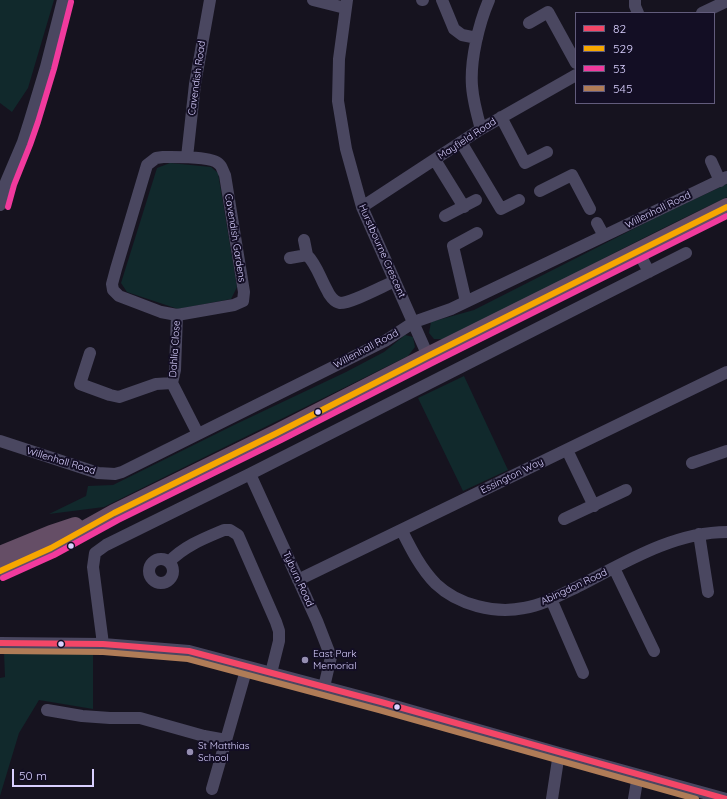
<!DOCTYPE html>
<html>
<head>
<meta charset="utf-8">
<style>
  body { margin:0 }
  #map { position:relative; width:727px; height:799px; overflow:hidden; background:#16131f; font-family:Quicksand,sans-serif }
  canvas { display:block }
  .legend { position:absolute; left:575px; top:12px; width:140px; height:92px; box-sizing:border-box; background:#130e24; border:1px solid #625c7c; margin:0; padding:5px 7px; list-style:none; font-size:12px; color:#d9d0ff }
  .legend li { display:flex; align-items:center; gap:8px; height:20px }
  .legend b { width:20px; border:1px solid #625c7c }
  .scale { position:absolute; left:12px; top:769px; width:82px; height:18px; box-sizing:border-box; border:2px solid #d9d0ff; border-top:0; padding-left:5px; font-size:12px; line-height:14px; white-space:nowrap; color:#d9d0ff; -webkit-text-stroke:3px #130e24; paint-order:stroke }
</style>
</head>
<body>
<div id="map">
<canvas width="727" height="799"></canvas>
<ul class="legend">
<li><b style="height:5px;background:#f34667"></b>82</li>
<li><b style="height:5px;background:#f7a600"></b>529</li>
<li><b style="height:5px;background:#f13a9d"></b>53</li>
<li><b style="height:5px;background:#b07c57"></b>545</li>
</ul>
<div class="scale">50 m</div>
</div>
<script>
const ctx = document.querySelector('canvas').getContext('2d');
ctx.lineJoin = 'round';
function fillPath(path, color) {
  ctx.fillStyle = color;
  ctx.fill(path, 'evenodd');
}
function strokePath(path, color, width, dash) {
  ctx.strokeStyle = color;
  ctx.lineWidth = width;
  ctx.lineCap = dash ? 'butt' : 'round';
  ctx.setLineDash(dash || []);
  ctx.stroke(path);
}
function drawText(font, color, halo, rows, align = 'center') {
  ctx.font = font + ' Quicksand,sans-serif';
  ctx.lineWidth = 4;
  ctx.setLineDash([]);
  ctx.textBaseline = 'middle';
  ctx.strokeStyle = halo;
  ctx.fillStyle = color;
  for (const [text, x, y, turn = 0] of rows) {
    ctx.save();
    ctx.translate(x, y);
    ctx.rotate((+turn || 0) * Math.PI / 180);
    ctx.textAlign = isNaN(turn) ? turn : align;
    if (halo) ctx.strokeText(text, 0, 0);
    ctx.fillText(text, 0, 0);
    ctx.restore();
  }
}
fillPath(new Path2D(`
  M 0,0 L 54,0 L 28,88 L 12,112 L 0,103 Z
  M 170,163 L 211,167 L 218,173 L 237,287 L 231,299 L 178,309 L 127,292 L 121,283 L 157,168 Z
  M 727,184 L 727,197 C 632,242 540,293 445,339 L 434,339 L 429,333 L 431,322 L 474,310 L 659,216 Z
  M 405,335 L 413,337 L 415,347 L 408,356 L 104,507 L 49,514 L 86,496 L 88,486 L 113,485 L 236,424 L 346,372 L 384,352 Z
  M 464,376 L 508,470 L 463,491 L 418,398 Z
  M 4,652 L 93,654 L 93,709 L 39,700 L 19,733 L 0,796 L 0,678 L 5,677 Z`), '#11292c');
strokePath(new Path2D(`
  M 313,0 L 345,8
  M 347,0 L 339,59 L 338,101 L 346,149 L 362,207 L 428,356
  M 422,0 L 423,0
  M 442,0 L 454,29 L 462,35 L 477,38
  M 635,0 L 635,6 L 638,13
  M 702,13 L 727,1
  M 529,23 L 548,12 L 576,63
  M 501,117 L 525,163 L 547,152
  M 481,129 C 477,115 473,100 472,86 C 470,60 479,23 489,0
  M 461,142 L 501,209 L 519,200
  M 163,157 C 174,157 212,156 219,164 C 222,166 223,172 225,175 L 244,292 L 243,301 L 234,305 L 177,315 L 161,312 L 119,296 L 113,290 L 112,284 L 116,269 L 147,165 L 156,158 Z
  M 187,157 L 195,84 L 210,0
  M 435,160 L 464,207
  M 711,161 L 720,181
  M 540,191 L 572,175 L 590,209
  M 0,205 L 6,182 L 23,142 L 30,120 L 46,67 L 63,0
  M 362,207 L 481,129 L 576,75
  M 445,216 L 476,200
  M 597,223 L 604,236
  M 304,240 L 307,255
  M 638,251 L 649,272
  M 290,258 L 307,255 C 317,265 320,278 327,290 C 329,295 334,302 340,303 C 352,303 383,286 395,281
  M 466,302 L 453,246 L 477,233
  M 177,315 L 175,370 L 172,383 L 198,434
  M 90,353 L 80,384 L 110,395 L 119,397 L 156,384 L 172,383
  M 0,441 L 98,473 L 115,474 L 122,472 L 385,341 L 414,322 L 451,309 L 727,177
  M 567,450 L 594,506
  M 692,463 L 727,451
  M 250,474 L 317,621 L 331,657 L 324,687
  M 564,519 L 626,490
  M 402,531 C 411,549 421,569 436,584 C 458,605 495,614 524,608 C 543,605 560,595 577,587 C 624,563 673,532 727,532
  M 699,534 L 708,592
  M149 571a12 12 0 1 1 24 0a12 12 0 1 1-24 0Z
  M 169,562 C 184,546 205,538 224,530 L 230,530 L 238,535 L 276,622 L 279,631 L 279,641 L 271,673
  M 614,568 L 654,651
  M 298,580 L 727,372
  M 551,599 L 583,673
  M 0,643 L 103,644 L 189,651 L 381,702 L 559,753 L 726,799
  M 103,644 L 93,567 L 95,553 L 106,545 L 250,474 L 686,253
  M 47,710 L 82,716 L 110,718 L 140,718 L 204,736 L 226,740
  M 212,789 L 247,667
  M 552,799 L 559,753
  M 634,799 L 638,775`), '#4a4760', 12);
strokePath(new Path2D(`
  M 0,555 L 51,534 L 75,526
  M 0,571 L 51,548 L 114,513 L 277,433 L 428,356 L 727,207`), '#654e66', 18);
strokePath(new Path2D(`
  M 0,643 L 103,644 L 189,651 L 381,702 L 726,799`), '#f34667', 6);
strokePath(new Path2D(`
  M 0,571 L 51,548 L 114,513 L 277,433 L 428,356 L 727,207`), '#f7a600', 6);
strokePath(new Path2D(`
  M 8,207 L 14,185 L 30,145 L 38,122 L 54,69 L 71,2
  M 3,578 L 54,555 L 118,520 L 281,440 L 432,363 L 727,216`), '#f13a9d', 6);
strokePath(new Path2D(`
  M 0,651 L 103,652 L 188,659 L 379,710 L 696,799`), '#b07c57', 6);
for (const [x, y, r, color] of [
  [318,412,3.5,"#d9d0ff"],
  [71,546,3.5,"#d9d0ff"],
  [61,644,3.5,"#d9d0ff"],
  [305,660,4,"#958eb1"],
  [397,707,3.5,"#d9d0ff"],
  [190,752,4,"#958eb1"]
]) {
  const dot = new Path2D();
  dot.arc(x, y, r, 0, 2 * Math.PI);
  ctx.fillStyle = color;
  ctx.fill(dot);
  strokePath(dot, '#130e24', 1.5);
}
drawText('10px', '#d9d0ff', '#130e24', [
  ["Cavendish Road",197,78,-82],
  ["Mayfield Road",467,139,-33],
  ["Willenhall Road",658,210,-26],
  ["Cavendish Gardens",235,238,81],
  ["Hurstbourne Crescent",382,251,66],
  ["Dahlia Close",175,349,-86],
  ["Willenhall Road",366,349,-28],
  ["Willenhall Road",61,461,17],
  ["Essington Way",512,476,-26],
  ["Tyburn Road",298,579,65],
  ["Abingdon Road",574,587,-25]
]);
drawText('10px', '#d9d0ff', '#130e24', [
  ["East Park",313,654],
  ["Memorial",313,666],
  ["St Matthias",198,746],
  ["School",198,758]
], 'left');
</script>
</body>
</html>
